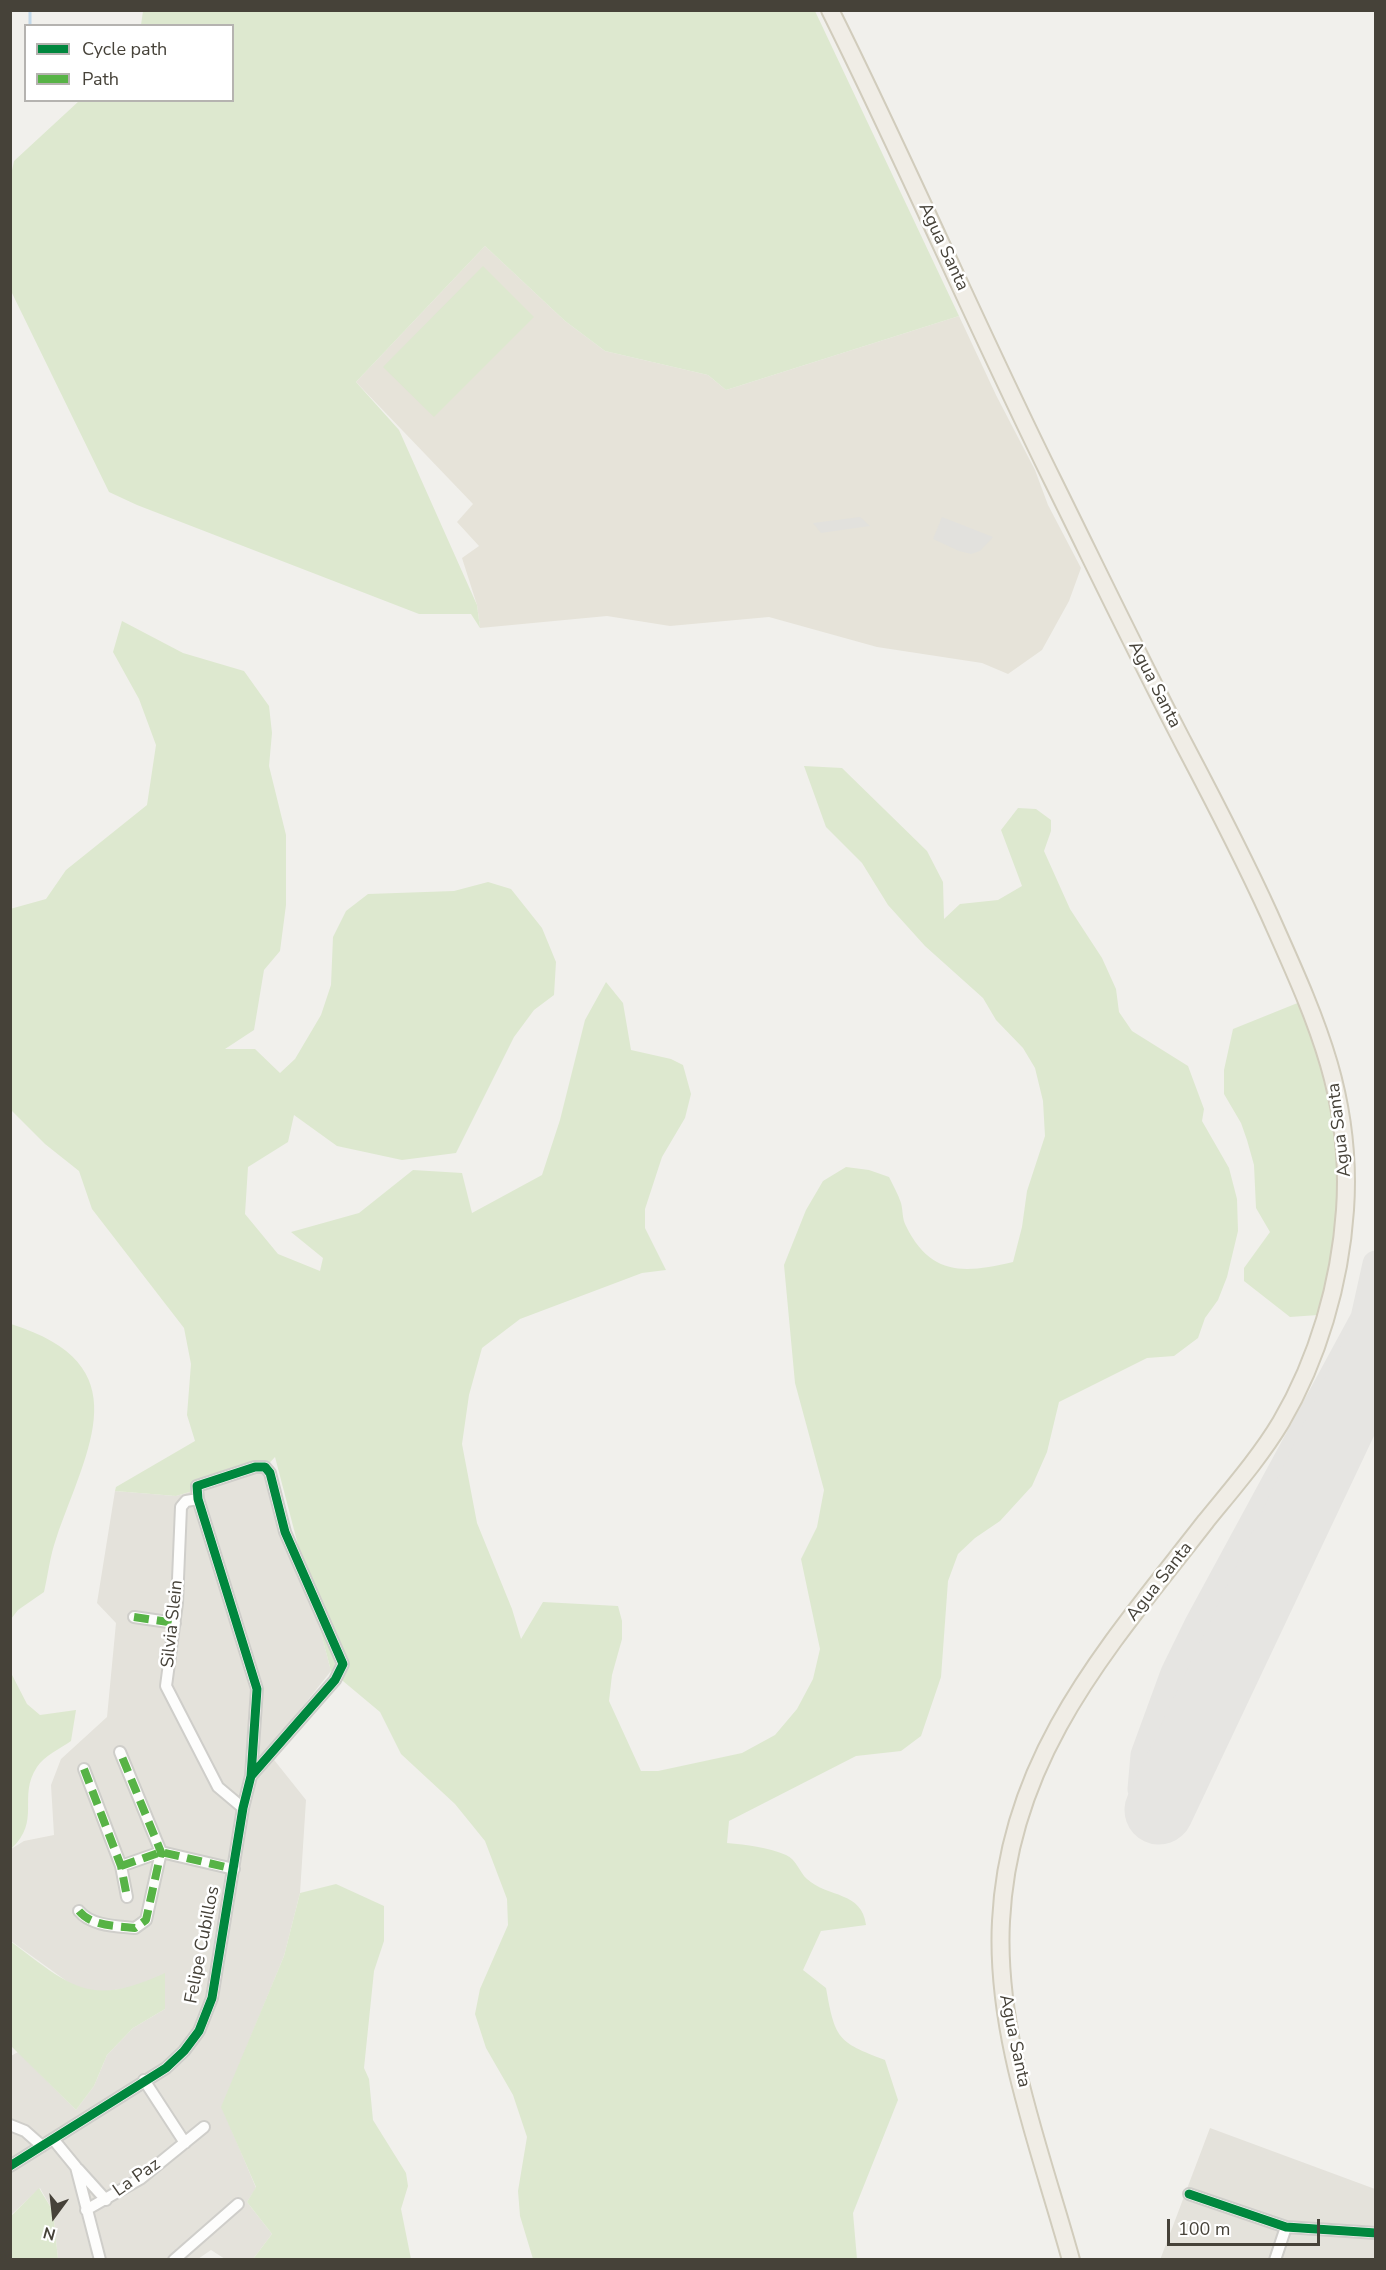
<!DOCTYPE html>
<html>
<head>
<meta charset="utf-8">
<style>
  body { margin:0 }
  #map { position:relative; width:1386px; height:2270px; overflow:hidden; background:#f1f0ec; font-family:"Nunito Sans",sans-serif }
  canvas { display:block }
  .frame { position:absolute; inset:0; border:12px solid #464239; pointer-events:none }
  .legend { position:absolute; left:24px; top:24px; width:210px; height:78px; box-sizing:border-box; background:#fff; border:2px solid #b5b3b0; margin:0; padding:8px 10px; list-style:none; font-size:18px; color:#464239 }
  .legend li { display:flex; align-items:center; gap:12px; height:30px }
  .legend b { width:30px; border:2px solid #b5b3b0 }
  .north { position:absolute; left:24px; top:2186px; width:60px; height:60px; -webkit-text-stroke:4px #fff; paint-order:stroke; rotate:195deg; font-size:16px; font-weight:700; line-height:24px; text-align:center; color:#464239 }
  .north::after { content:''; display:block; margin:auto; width:21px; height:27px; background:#464239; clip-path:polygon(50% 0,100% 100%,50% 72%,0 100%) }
  .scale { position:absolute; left:1167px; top:2219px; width:153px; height:27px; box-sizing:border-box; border:3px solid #464239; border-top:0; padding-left:8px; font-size:18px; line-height:21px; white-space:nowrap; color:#464239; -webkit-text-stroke:4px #fff; paint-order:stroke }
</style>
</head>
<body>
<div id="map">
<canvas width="1386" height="2270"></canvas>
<div class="frame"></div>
<ul class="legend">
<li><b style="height:8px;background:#00873e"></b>Cycle path</li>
<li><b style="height:8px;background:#57b346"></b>Path</li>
</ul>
<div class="north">N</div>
<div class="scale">100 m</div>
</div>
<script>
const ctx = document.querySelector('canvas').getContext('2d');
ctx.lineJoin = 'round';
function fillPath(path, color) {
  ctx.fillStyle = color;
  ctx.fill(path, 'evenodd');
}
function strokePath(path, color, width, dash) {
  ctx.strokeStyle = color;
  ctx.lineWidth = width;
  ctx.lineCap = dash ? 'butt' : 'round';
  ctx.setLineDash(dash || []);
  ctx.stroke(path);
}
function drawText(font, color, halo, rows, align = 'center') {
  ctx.font = font + ' "Nunito Sans",sans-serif';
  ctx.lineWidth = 5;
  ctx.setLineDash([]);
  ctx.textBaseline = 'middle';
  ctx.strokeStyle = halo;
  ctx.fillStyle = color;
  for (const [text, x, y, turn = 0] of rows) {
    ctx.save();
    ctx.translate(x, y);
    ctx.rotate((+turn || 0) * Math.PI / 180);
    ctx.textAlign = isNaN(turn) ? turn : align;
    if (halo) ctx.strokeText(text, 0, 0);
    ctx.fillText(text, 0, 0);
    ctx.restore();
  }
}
fillPath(new Path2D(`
  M 263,1470 L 320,1629 L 331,1671 L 267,1751 L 306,1800 L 300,1893 L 284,1956 L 222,2107 L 256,2188 L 247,2202 L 272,2234 L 253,2259 L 225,2259 L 211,2250 L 198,2259 L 58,2259 L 53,2211 L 40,2188 L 11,2215 L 11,2056 L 18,2052 L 76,2110 L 94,2086 L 107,2055 L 133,2028 L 165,2009 L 165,1974 L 134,1987 L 95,1993 L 72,1985 L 11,1941 L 11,1849 L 24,1841 L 54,1835 L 51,1785 L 61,1759 L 107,1717 L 116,1623 L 97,1603 L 115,1491 L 176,1496 Z
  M 1210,2128 L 1375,2189 L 1375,2259 L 1160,2260 Z`), '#e4e2db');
fillPath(new Path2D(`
  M 485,246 L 565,321 L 605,351 L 708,375 L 726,390 L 959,316 L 996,395 L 1035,470 L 1048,505 L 1081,568 L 1069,601 L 1042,650 L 1008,674 L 982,663 L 877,647 L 769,617 L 670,626 L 607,616 L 480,628 L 477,605 L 462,558 L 479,546 L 457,522 L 473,504 L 356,382 Z`), '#e6e3d9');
fillPath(new Path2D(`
  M 815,11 L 959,316 L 726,390 L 708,375 L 605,351 L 565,321 L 485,246 L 356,382 L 399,430 L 477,605 L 480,628 L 471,614 L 419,614 L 137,505 L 109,492 L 11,291 L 10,180 L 14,161 L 79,101 L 232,100 L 232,26 L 141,25 L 143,11 Z
  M 483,266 L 534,317 L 434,417 L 383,367 Z
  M 122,621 L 183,653 L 244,671 L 269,706 L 272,733 L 269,766 L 286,835 L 286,905 L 280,951 L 264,970 L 254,1030 L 225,1049 L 255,1049 L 280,1073 L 295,1059 L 321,1015 L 331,985 L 333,937 L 346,911 L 368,894 L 454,891 L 488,882 L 511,889 L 542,928 L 556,962 L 554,995 L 534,1010 L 514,1037 L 456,1153 L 402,1160 L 337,1146 L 294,1115 L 288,1142 L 248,1167 L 245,1214 L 278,1254 L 320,1271 L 323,1258 L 291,1232 L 359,1213 L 413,1170 L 462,1173 L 472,1213 L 542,1175 L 560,1120 L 585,1020 L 606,982 L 623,1003 L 631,1050 L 671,1059 L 683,1065 L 691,1094 L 685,1118 L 662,1157 L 645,1209 L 645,1228 L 666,1270 L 642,1273 L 520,1319 L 482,1348 L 469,1395 L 462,1444 L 477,1523 L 512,1609 L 521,1639 L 543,1602 L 618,1606 L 622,1621 L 622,1639 L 612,1675 L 609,1701 L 641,1771 L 658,1771 L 742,1753 L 775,1735 L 797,1709 L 813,1679 L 820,1649 L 801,1559 L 817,1527 L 824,1490 L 795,1383 L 784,1265 L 806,1210 L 823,1181 L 846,1167 L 869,1170 L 889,1177 C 893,1185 898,1194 901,1203 C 903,1210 902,1219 906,1226 C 931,1277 965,1273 1013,1262 L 1022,1227 L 1027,1191 L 1045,1136 L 1043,1101 L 1035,1068 L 1023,1048 L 996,1020 L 983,998 L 925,946 L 888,905 L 862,863 L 826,827 L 804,766 L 842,768 L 927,851 L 943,882 L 944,919 L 960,904 L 998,900 L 1022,886 L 1001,830 L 1018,808 L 1036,809 L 1051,820 L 1051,831 L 1044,851 L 1070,909 L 1102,958 L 1116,989 L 1119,1012 L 1132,1031 L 1188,1066 L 1204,1109 L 1202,1121 L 1229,1168 L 1237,1199 L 1238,1231 L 1227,1277 L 1218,1300 L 1205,1318 L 1198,1338 L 1174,1356 L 1147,1358 L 1059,1402 L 1047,1452 L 1032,1486 L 1000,1521 L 975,1538 L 958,1554 L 948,1581 L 941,1677 L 921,1736 L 901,1751 L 856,1756 L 729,1821 L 727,1843 C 747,1845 767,1847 786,1855 C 796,1859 800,1873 807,1879 C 828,1898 862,1891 866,1925 L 821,1931 L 803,1970 L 826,1988 C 835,2038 837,2042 885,2060 L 898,2100 L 853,2213 L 857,2259 L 533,2259 L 520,2216 L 518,2191 L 527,2137 L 513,2095 L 486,2048 L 475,2014 L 480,1989 L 508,1925 L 507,1899 L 485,1841 L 455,1804 L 401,1754 L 380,1712 L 331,1671 L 275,1457 L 263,1470 L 176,1496 L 115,1491 L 116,1487 L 195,1441 L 187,1415 L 191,1364 L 184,1328 L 92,1209 L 79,1171 L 45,1144 L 11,1110 L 10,909 L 46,899 L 66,870 L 147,805 L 156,745 L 139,699 L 113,652 Z
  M 1300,1002 C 1307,1022 1316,1042 1322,1062 C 1345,1140 1342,1238 1318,1315 L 1290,1317 L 1244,1281 L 1244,1268 L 1270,1232 L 1256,1208 L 1254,1165 L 1247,1140 L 1241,1123 L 1224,1094 L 1224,1070 L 1233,1029 Z
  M 11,1324 C 141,1365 88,1446 56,1539 C 50,1556 48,1575 44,1592 L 18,1610 L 11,1619 Z
  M 10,1671 L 27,1704 L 40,1715 L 76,1710 L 71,1741 C 61,1748 44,1756 37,1767 C 17,1797 42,1820 11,1849 Z
  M 336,1884 L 384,1906 L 384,1941 L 374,1971 L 364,2068 L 369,2079 L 373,2120 L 406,2173 L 408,2186 L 401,2209 L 411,2259 L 253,2259 L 272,2234 L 247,2202 L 256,2187 L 221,2107 L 284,1956 L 300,1893 Z
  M 10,1941 C 72,1987 89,2008 165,1973 L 165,2009 L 133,2028 L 107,2055 L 94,2086 L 76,2110 L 11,2046 Z
  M 39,2188 L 53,2211 L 58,2259 L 11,2259 L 11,2216 Z`), '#dde8cf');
fillPath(new Path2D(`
  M 860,517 L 870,526 L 821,533 L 813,523 Z
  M 942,517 L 993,537 L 980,551 L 971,554 L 959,551 L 933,539 Z`), '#e2e1dd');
strokePath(new Path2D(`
  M 30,26 L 30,10`), '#c2d8e9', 3);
strokePath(new Path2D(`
  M 1159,1810 L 1141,1789 L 1144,1755 L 1174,1673 L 1198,1624 L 1364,1318 L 1376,1264`), '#e6e5e2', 27);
strokePath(new Path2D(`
  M 1159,1810 L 1376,1351`), '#e6e5e2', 69);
const minor = new Path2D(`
  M 198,1499 L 186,1501 L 181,1507 L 177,1603 L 166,1686 L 218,1787 L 243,1808
  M 134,1617 L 175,1623
  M 84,1769 L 121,1866 L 127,1897
  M 121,1866 L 161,1852 L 234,1869
  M 79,1911 C 91,1926 116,1926 135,1928 L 146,1920 L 161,1852 L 120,1752
  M 144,2080 L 185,2143
  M 10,2125 L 25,2131 L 42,2146
  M 53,2139 L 76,2167 L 100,2260
  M 10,2166 L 166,2068 L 184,2051 L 199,2031 L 212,1998 L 243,1808 L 251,1776 L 257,1689 L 198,1499 L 197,1486 L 255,1467 L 265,1467 L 270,1473 L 285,1532 L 343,1664 L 335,1680 L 251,1776
  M 78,2169 L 106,2200
  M 1189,2194 L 1286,2227 L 1376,2233
  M 86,2210 L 140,2179 L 204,2127
  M 174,2260 L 238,2204
  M 1275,2260 L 1286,2227`);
const primary = new Path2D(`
  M 830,10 C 908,166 976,326 1053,481 C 1097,570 1140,660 1186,748 C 1215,803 1243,857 1269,914 C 1314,1015 1353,1096 1345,1210 C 1340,1283 1318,1359 1281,1422 C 1260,1457 1232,1489 1206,1521 C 1109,1646 1009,1755 1001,1921 C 995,2035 1041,2151 1071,2260`);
strokePath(minor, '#cfceca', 14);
strokePath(primary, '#d1ccbc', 20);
strokePath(minor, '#fdfdfc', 10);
strokePath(primary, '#f0ede6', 16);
strokePath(new Path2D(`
  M 134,1617 L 175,1623
  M 84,1769 L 121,1866 L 127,1897
  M 121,1866 L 161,1852 L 234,1869
  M 79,1911 C 91,1926 116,1926 135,1928 L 146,1920 L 161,1852 L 120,1752`), '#57b346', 8, [15, 8]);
strokePath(new Path2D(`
  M 10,2166 L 166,2068 L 184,2051 L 199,2031 L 212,1998 L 243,1808 L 251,1776 L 257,1689 L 198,1499 L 197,1486 L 255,1467 L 265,1467 L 270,1473 L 285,1532 L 343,1664 L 335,1680 L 251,1776
  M 1189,2194 L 1286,2227 L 1376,2233`), '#00873e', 9);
drawText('18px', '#464239', '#fff', [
  ["Agua Santa",943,247,65],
  ["Agua Santa",1154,685,63],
  ["Agua Santa",1340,1130,-97],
  ["Agua Santa",1160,1582,-52],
  ["Silvia Slein",173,1624,-84],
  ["Felipe Cubillos",203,1945,-79],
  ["Agua Santa",1014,2041,78],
  ["La Paz",137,2178,-35]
]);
</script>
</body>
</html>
